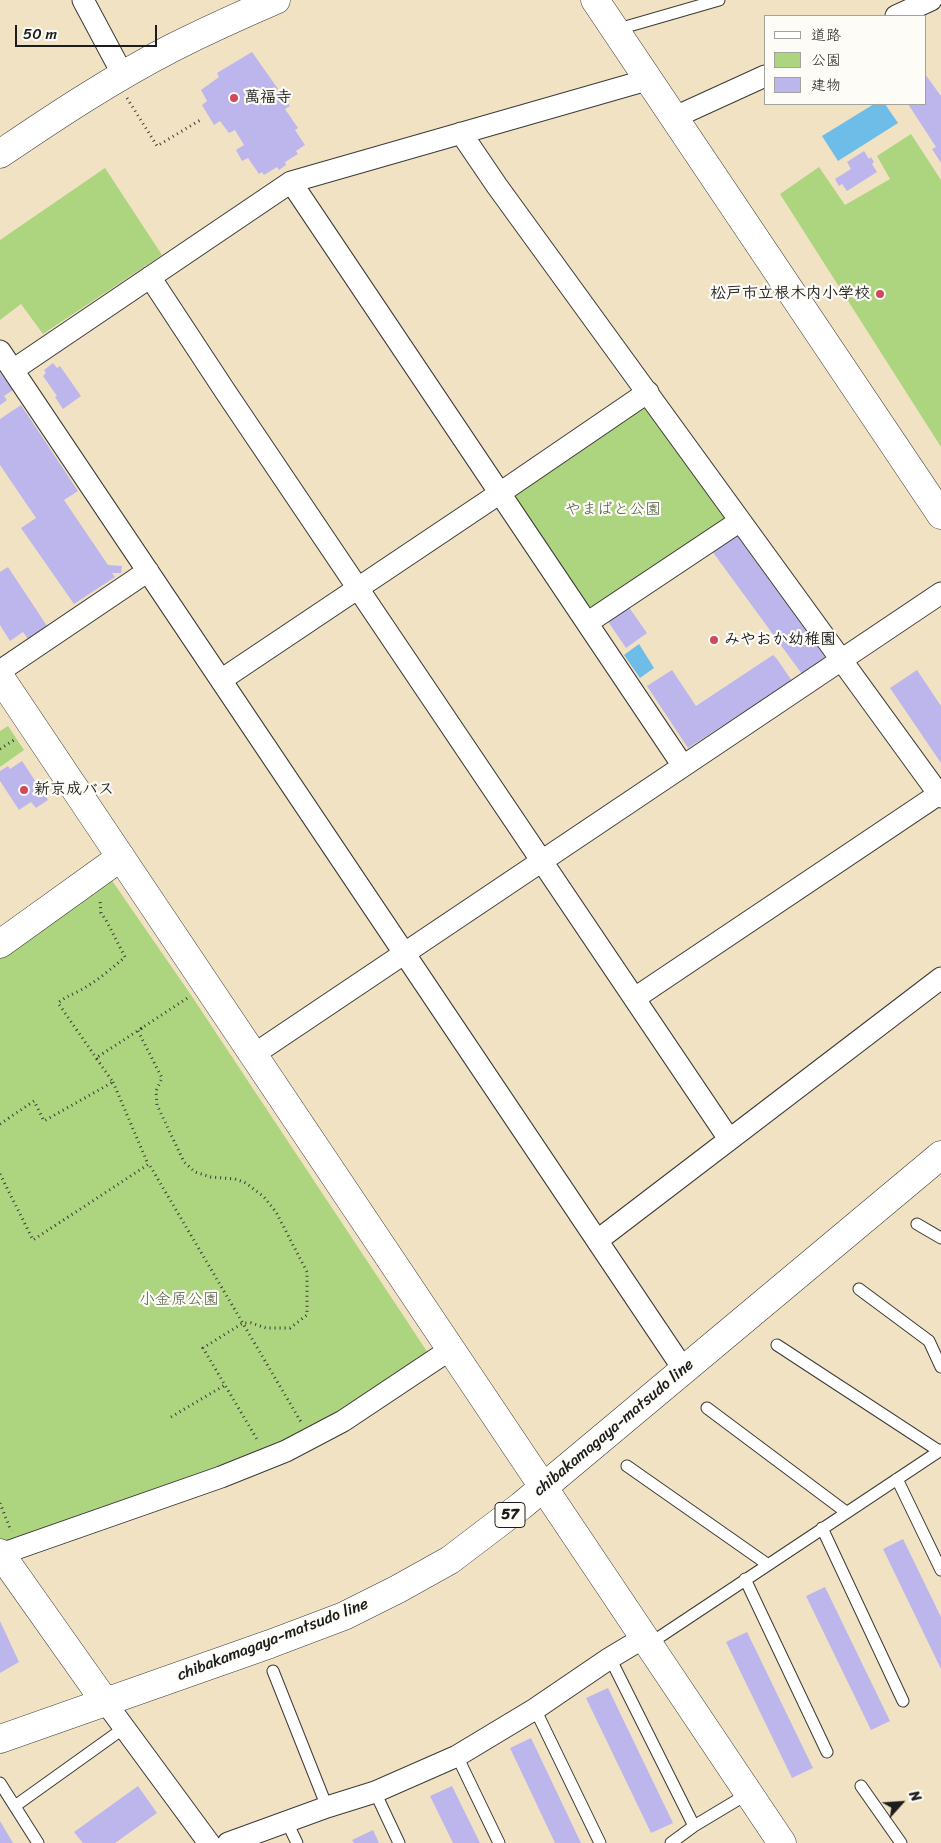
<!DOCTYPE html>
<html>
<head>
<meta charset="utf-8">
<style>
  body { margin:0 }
  #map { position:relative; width:941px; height:1843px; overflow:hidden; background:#f1e2c4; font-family:Sriracha,"Klee One",sans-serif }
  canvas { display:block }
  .legend { position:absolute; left:764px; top:15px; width:162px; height:90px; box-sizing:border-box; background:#fdfcf7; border:1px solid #a3a29f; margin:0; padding:6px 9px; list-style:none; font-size:15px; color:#1c1c1c }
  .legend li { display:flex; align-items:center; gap:10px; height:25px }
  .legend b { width:25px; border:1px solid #a3a29f }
  .north { position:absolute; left:876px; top:1778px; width:50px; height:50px; -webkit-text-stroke:4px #fdfcf7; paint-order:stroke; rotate:64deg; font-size:14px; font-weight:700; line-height:20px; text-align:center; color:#1c1c1c }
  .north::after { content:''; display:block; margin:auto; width:18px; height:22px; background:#1c1c1c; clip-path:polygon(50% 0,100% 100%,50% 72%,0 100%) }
  .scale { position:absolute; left:15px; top:25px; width:142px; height:22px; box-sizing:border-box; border:2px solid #1c1c1c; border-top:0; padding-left:6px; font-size:15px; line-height:18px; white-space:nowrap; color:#1c1c1c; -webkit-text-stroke:4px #fdfcf7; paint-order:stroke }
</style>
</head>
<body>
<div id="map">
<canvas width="941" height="1843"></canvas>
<ul class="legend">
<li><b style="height:6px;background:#fff"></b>道路</li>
<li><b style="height:14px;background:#add57f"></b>公園</li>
<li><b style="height:14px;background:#bcb6ec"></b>建物</li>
</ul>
<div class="north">N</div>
<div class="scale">50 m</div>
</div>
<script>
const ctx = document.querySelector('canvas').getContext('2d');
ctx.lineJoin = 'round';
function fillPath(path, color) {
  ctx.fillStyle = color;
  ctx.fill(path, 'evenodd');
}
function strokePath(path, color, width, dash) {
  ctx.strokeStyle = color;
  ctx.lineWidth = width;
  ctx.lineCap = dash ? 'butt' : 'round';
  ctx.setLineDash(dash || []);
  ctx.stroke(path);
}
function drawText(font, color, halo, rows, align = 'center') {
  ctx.font = font + ' Sriracha,"Klee One",sans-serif';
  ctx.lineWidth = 4.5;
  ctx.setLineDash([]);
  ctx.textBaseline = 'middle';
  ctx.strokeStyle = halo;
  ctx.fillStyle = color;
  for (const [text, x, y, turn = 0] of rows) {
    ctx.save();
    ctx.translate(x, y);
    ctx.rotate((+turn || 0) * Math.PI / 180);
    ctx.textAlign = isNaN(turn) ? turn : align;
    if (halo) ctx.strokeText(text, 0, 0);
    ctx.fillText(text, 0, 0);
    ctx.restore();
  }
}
fillPath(new Path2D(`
  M 911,134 L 941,180 L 941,447 L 780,194 L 819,167 L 845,205 L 890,179 L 877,156 Z
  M 105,168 L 162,255 L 43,334 L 21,304 L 0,320 L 0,240 Z
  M 642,405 L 649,406 L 727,515 L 724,521 L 597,607 L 587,606 L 515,498 L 516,490 Z
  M 8,726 L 24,750 L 0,767 L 0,731 Z
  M 104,869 L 191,995 L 434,1362 L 315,1435 L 0,1553 L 0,944 Z`), '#add57f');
fillPath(new Path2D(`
  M 874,104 L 885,104 L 898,123 L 838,161 L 822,136 Z
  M 639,644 L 654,668 L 640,678 L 624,655 Z`), '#6ebce8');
fillPath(new Path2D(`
  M 252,52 L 290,106 L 285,109 L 298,128 L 295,130 L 305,145 L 296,151 L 298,154 L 285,162 L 286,165 L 279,170 L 277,167 L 264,175 L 262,172 L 259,174 L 248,158 L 242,161 L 236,150 L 244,145 L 235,130 L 229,133 L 220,121 L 214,125 L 202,105 L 207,101 L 201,90 L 219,77 L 217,73 Z
  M 925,74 L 941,96 L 941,163 L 932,149 L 936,147 L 908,104 L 925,104 Z
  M 864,151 L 869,159 L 871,157 L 874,162 L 872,164 L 877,172 L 847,191 L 842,184 L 839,186 L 835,179 L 851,169 L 847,162 Z
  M 53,363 L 57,368 L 60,366 L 81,396 L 63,409 L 55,397 L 57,396 L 43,376 L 46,373 L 44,370 Z
  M 0,373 L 13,390 L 4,396 L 7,400 L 0,405 Z
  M 21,405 L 78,491 L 64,500 L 108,565 L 122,566 L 121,573 L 112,573 L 115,577 L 74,604 L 21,528 L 36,518 L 0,465 L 0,419 Z
  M 736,534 L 825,657 L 802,674 L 712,551 Z
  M 8,567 L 47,626 L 28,639 L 23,632 L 10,641 L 0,625 L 0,572 Z
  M 628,606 L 647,633 L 626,648 L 607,620 Z
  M 773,655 L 777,659 L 792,681 L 688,748 L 647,686 L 672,670 L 696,706 Z
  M 917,670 L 941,706 L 941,763 L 890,688 Z
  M 22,761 L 48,800 L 36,808 L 31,802 L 19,810 L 0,781 L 0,771 L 8,766 L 10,769 Z
  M 903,1539 L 941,1617 L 941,1669 L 883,1549 Z
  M 825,1587 L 890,1721 L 871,1730 L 806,1596 Z
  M 0,1621 L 19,1662 L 0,1673 Z
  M 747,1632 L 813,1768 L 792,1778 L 726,1642 Z
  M 608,1688 L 673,1823 L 651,1833 L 586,1698 Z
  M 531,1738 L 581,1843 L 555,1843 L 510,1748 Z
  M 138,1786 L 157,1813 L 115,1843 L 83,1843 L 74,1832 Z
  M 452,1786 L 480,1843 L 453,1843 L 430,1796 Z
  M 0,1821 L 13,1843 L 0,1843 Z
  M 373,1830 L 379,1843 L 354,1843 L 352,1840 Z`), '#bcb6ec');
const lane = new Path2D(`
  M 615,30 L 719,0
  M 917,1224 L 941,1238
  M 859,1289 L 929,1341 L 941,1367
  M 777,1345 L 939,1451
  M 707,1408 L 846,1512
  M 627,1466 L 767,1564
  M 897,1479 L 941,1570
  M 822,1528 L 903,1701
  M 745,1579 L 827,1752
  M 649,1644 L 941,1450
  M 610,1658 L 694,1826
  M 273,1671 L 327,1807
  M 535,1709 L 600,1843
  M 457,1756 L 499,1843
  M 0,1783 L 38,1843
  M 861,1786 L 901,1843
  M 375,1792 L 399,1843
  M 15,1806 L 124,1728
  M 287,1822 L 297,1843
  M 671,1843 L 694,1826 L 749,1793`);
const street = new Path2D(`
  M 83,0 L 123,75
  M 896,16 L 931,0
  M 673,118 L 765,76
  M 461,133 L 497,186 L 941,797
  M 291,182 L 683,766
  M 150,277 L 225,391 L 729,1139
  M 0,351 L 684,1370
  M 13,370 L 291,182 L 647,80
  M 587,623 L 740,521
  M 0,671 L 148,571
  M 221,680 L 500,493 L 648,392
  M 635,998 L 939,794
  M 253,1055 L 941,593
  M 598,1240 L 941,978
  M 1,1554 L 221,1477 L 286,1451 L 343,1421 L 451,1349
  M 106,1703 L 209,1843
  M 228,1843 L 327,1807 L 375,1792 L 457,1756 L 535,1709 L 610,1658 L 645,1637`);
const secondary = new Path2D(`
  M 595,0 L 941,515
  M 0,154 C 56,116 112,79 172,48 C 206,31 241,15 276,0
  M 0,677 L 782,1843
  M 0,944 L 121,857
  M 0,1553 L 106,1703`);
const primary = new Path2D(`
  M 0,1739 L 270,1644 L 344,1616 L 398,1589 L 450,1560 L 521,1506 L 941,1155`);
strokePath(lane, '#3c3a35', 13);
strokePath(street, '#3c3a35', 23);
strokePath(secondary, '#3c3a35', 29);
strokePath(primary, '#3c3a35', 29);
strokePath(new Path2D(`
  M 127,98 L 157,146 L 202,119
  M 0,749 L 14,740
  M 142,1028 L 138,1031 L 162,1078 L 156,1091 L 157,1105 L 184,1162 L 195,1172 L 211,1177 L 235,1179 L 246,1183 L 264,1197 L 276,1212 L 307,1272 L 307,1315 L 290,1328 L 266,1328 L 251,1323 L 243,1323 L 203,1348 L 258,1441
  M 97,1059 L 58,1003 C 65,997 71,995 79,991 C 96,982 111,969 125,957 L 106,920 L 101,913 L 100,900
  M 113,1082 L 148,1164
  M 0,1124 L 34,1101 L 44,1121 L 113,1082 L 96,1058 L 189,997
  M 0,1174 L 33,1240 L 149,1164 L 301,1422
  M 171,1417 L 225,1385
  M 0,1503 L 11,1531`), '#3c3a35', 3, [1, 4]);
strokePath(lane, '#fff', 11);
strokePath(street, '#fff', 21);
strokePath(secondary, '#fff', 28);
strokePath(primary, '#fff', 28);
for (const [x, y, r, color] of [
  [234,98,5,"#d1495b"],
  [880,294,5,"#d1495b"],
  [714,640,5,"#d1495b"],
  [24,790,5,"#d1495b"]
]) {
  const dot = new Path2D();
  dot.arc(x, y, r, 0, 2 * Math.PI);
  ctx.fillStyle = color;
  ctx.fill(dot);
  strokePath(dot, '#fdfcf7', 2);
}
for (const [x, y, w] of [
  [510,1515,30]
]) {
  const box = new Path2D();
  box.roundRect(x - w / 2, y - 12.5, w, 25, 4);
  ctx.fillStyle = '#fdfcf7';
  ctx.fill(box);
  strokePath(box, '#1c1c1c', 1);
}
drawText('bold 15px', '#1c1c1c', null, [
  ["57",510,1515]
]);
drawText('bold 16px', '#1c1c1c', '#fdfcf7', [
  ["萬福寺",244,98],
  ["松戸市立根木内小学校",870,294,"right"],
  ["みやおか幼稚園",724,640],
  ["新京成バス",34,790]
], 'left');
drawText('16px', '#4f5d3f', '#fdfcf7', [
  ["やまばと公園",613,510],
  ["小金原公園",179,1300]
]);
drawText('16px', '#1c1c1c', '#fdfcf7', [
  ["chibakamagaya-matsudo line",614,1428,-40],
  ["chibakamagaya-matsudo line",273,1640,-21]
]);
</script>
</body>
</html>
